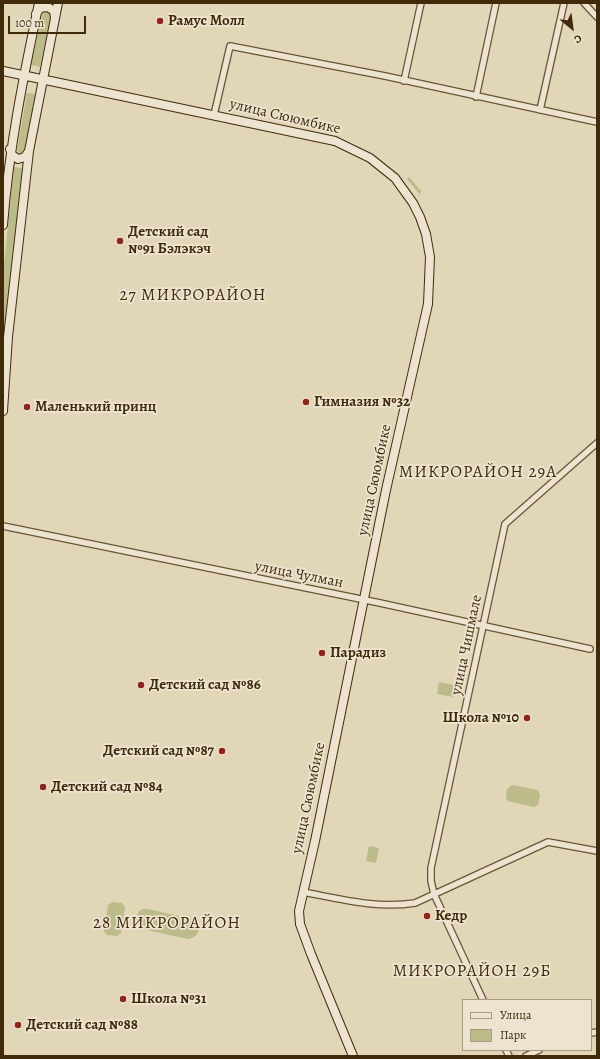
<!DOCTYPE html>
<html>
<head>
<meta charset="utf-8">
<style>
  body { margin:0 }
  #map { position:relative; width:600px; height:1059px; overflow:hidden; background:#e2d6b8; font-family:Alegreya,serif }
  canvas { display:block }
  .frame { position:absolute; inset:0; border:4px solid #412a0a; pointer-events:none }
  .legend { position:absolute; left:462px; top:999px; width:130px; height:52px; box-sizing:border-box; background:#ece4d1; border:1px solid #a89a81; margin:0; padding:5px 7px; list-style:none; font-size:12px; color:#412a0a }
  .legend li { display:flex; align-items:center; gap:8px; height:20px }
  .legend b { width:20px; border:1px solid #a89a81 }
  .north { position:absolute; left:552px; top:8px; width:40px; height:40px; -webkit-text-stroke:3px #ece4d1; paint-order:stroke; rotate:151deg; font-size:11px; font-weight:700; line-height:16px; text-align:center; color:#412a0a }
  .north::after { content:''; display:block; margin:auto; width:14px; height:18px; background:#412a0a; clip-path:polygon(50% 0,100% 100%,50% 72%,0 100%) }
  .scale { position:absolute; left:8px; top:16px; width:78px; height:18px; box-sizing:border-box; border:2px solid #412a0a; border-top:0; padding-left:5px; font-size:12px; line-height:14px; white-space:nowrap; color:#412a0a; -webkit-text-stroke:3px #ece4d1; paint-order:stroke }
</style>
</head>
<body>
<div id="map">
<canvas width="600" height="1059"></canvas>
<div class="frame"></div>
<ul class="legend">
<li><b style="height:5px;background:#ece4d1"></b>Улица</li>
<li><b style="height:11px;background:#bbbc89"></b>Парк</li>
</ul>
<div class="north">С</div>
<div class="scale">100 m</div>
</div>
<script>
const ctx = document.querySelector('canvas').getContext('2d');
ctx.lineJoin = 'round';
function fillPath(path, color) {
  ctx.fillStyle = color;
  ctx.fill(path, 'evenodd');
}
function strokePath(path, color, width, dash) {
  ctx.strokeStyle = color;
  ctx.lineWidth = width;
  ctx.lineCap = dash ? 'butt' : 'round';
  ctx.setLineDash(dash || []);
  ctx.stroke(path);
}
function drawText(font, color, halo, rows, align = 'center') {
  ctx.font = font + ' Alegreya,serif';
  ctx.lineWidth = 3.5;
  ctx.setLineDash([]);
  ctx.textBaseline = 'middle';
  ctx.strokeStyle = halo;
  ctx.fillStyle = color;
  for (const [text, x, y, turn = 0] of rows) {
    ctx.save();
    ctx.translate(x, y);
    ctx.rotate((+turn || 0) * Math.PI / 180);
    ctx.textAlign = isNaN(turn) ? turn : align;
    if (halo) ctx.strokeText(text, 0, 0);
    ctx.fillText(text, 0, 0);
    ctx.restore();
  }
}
fillPath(new Path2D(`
  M 43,12 L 49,12 L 51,17 L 40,67 L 31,65 Z
  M 27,93 L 35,94 L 25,151 L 20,154 L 17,150 Z
  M 14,167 L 23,168 L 3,373 L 3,274 Z
  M 409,177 L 421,191 L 420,195 L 407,179 Z
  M 439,682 L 455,685 L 453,697 L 437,694 Z
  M 512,785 L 538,790 L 540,795 L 538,805 L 534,807 L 508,801 L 506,798 L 507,789 Z
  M 369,846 L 379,848 L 376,863 L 366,861 Z
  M 113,902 L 122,903 L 125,907 L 121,933 L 117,936 L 107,935 L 104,931 L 108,905 Z
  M 142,909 L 148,909 L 193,919 L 198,924 C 200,932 196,938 188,939 L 142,929 C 134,923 134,914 142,909 Z`), '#bbbc89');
const street = new Path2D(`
  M 584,3 L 597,17
  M 404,81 L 421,3
  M 476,97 L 496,3
  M 540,110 L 564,3
  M 214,115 L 230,46 L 385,76 L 597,122
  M 3,526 L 380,603 L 590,649
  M 303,892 C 340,899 377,909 415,903 L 548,842 L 597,851
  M 483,1000 L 434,894 L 431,881 L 431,868 L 505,524 L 597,443
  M 591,1033 L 597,1032
  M 506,1050 L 509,1056
  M 526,1056 L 539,1050`);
const secondary = new Path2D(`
  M 36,14 L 40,8 L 48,7 L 54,11 L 55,18
  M 3,71 L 335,141 L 370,158 L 395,178 L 413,203 L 420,217 L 426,234 L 430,257 L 428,304 L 386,490 L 315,841 L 299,911 L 300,924 L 311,954 L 353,1056
  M 10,149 L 12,155 L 18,159 L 25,157 L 29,151
  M 3,225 C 9,149 23,78 39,3
  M 3,411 L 8,337 L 29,151 L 58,3`);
strokePath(street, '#695536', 8);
strokePath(secondary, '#412a0a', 10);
strokePath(street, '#ece4d1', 5.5);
strokePath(secondary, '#ece4d1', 8);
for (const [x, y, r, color] of [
  [160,21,4,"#8f2418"],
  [120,241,4,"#8f2418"],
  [306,402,4,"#8f2418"],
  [27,407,4,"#8f2418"],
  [322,653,4,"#8f2418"],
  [141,685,4,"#8f2418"],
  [527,718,4,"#8f2418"],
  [222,751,4,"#8f2418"],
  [43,787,4,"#8f2418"],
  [427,916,4,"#8f2418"],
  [123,999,4,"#8f2418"],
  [18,1025,4,"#8f2418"]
]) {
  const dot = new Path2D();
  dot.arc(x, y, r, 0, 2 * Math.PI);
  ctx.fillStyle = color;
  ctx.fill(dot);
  strokePath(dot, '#ece4d1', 1.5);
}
drawText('bold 15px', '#412a0a', '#ece4d1', [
  ["Рамус Молл",168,21],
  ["Детский сад",128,232],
  ["№91 Бэлэкэч",128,249],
  ["Гимназия №32",314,402],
  ["Маленький принц",35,407],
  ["Парадиз",330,653],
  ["Детский сад №86",149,685],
  ["Школа №10",519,718,"right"],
  ["Детский сад №87",214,751,"right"],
  ["Детский сад №84",51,787],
  ["Кедр",435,916],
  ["Школа №31",131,999],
  ["Детский сад №88",26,1025]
], 'left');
drawText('15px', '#412a0a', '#ece4d1', [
  ["улица Сююмбике",285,117,13],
  ["улица Сююмбике",375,480,-78],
  ["улица Чулман",299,575,11],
  ["улица Чишмале",467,645,-78],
  ["улица Сююмбике",309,798,-78]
]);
ctx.letterSpacing = '1px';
drawText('17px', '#412a0a', '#ece4d1', [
  ["27 МИКРОРАЙОН",193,296],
  ["МИКРОРАЙОН 29А",478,473],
  ["28 МИКРОРАЙОН",167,924],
  ["МИКРОРАЙОН 29Б",472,972]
]);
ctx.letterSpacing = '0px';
</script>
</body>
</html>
